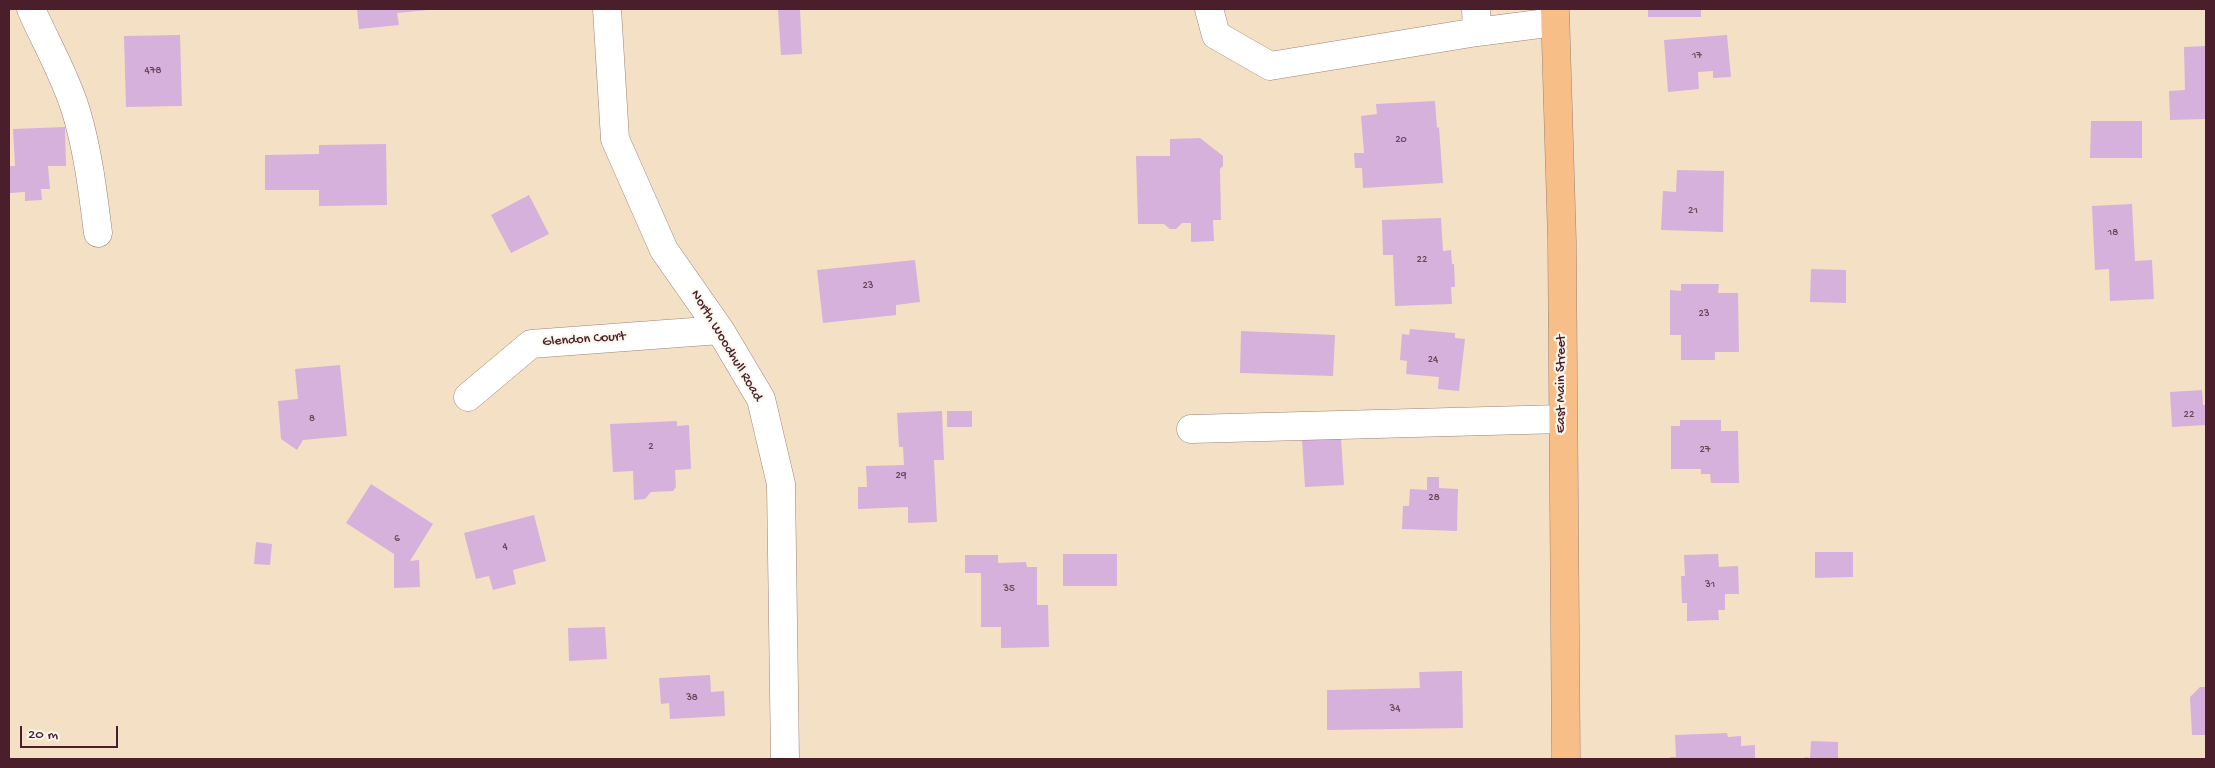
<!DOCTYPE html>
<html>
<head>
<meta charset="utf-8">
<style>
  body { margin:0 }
  #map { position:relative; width:2215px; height:768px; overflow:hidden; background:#f4e1c5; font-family:"Gochi Hand",sans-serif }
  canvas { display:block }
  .frame { position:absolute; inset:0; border:10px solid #4a1f2b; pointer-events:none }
  .scale { position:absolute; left:20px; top:726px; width:98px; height:22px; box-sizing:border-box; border:2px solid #4a1f2b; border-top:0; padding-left:6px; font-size:15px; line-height:18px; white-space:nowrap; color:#4a1f2b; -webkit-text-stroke:4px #fbf7ec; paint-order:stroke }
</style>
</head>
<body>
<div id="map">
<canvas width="2215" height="768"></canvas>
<div class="frame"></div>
<div class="scale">20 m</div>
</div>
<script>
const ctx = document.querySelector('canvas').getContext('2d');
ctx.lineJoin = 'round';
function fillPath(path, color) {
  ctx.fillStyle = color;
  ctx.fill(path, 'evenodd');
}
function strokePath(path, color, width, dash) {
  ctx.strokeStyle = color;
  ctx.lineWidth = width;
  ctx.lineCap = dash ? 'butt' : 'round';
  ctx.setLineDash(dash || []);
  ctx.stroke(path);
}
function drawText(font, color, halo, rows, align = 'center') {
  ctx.font = font + ' "Gochi Hand",sans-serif';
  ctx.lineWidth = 4.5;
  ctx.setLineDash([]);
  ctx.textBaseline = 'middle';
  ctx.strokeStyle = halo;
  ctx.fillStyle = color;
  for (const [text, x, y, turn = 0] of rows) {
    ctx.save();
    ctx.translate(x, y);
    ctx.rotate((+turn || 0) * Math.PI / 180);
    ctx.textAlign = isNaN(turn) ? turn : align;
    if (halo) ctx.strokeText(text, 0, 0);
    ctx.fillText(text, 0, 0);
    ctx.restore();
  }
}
fillPath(new Path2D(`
  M 357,9 L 428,9 L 428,10 L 397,13 L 399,25 L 359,29 Z
  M 778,9 L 800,9 L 802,54 L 781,55 Z
  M 1648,9 L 1701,9 L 1701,17 L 1648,17 Z
  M 180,35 L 182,106 L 126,107 L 124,36 Z
  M 1727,35 L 1731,77 L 1713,78 L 1713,71 L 1698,72 L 1699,89 L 1668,92 L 1664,40 Z
  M 2206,46 L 2206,119 L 2170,120 L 2169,91 L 2185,90 L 2184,47 Z
  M 1435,101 L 1437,128 L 1439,127 L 1443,183 L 1363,188 L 1362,168 L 1355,168 L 1354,153 L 1364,153 L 1361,116 L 1377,114 L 1376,104 Z
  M 2091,121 L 2142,121 L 2142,158 L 2090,158 Z
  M 65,127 L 66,166 L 48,166 L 50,189 L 41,189 L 42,200 L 25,201 L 25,192 L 10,193 L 9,166 L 15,166 L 13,129 Z
  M 1200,138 L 1223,156 L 1223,166 L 1220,169 L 1221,220 L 1213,220 L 1214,241 L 1191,242 L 1191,223 L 1182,223 L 1176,229 L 1170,229 L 1164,224 L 1138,224 L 1136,156 L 1170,156 L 1170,139 Z
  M 386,144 L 387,205 L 319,206 L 319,190 L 265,190 L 265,155 L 319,154 L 319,145 Z
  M 1677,170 L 1724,171 L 1723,232 L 1661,230 L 1663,191 L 1676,192 Z
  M 529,195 L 549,234 L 511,253 L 491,215 Z
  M 2132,204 L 2135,261 L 2152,260 L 2154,299 L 2110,301 L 2109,269 L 2095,270 L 2092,206 Z
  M 1441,218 L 1443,251 L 1451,250 L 1452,264 L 1454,264 L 1455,287 L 1451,287 L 1452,304 L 1395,306 L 1393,255 L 1383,255 L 1382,220 Z
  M 915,260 L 920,302 L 896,305 L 896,315 L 823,323 L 817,270 Z
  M 1811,269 L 1846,270 L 1846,303 L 1810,302 Z
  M 1681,284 L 1719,284 L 1718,293 L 1738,293 L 1739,352 L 1715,352 L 1715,360 L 1681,360 L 1681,335 L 1670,335 L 1670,290 L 1681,291 Z
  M 1410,329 L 1455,333 L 1455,338 L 1465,339 L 1459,391 L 1438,389 L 1439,377 L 1406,374 L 1407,361 L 1400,360 L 1402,334 L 1409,335 Z
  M 1241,331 L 1335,335 L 1333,376 L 1240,373 Z
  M 340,365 L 347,436 L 303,440 L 297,450 L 281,439 L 278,401 L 298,399 L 295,369 Z
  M 2202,390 L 2203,405 L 2206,405 L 2206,425 L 2172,427 L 2170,392 Z
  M 942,411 L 944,460 L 934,460 L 937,522 L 908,523 L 908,507 L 858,509 L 858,487 L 867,487 L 866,466 L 904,465 L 903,447 L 899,447 L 897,413 Z
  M 947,411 L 972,411 L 972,427 L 947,427 Z
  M 1680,420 L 1721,420 L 1721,431 L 1738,431 L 1739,483 L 1711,483 L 1710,474 L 1701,474 L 1701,469 L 1671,469 L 1671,426 L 1680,426 Z
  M 677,421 L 677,426 L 689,425 L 691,469 L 675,470 L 676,487 L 673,491 L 651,492 L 645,499 L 634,500 L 633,471 L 613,472 L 610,424 Z
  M 1341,438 L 1344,485 L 1305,487 L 1302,439 Z
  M 1427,477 L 1439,477 L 1439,488 L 1458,489 L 1457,531 L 1402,529 L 1403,506 L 1409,506 L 1410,489 L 1427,490 Z
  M 371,484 L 433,524 L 410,561 L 419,560 L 420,587 L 394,588 L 394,554 L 346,523 Z
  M 534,515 L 546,561 L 513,570 L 516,584 L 493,590 L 489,576 L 476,579 L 464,533 Z
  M 256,542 L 272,544 L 270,565 L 254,564 Z
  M 1815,552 L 1853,552 L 1853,577 L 1815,578 Z
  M 1063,554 L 1117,554 L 1117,586 L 1063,586 Z
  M 1718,554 L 1719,567 L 1738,566 L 1739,594 L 1725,594 L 1725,610 L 1718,610 L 1719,620 L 1687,621 L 1687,603 L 1682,603 L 1681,576 L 1685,576 L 1684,555 Z
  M 965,555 L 998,555 L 998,563 L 1026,562 L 1027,567 L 1037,567 L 1037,605 L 1048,605 L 1049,647 L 1001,648 L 1001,627 L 981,627 L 981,573 L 965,573 Z
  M 605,627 L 607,659 L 569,661 L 568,628 Z
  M 1462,671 L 1463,728 L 1327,730 L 1327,690 L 1420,688 L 1419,672 Z
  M 710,675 L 711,692 L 724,691 L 725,716 L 670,719 L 669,703 L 661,704 L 659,678 Z
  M 2200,687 L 2206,687 L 2206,735 L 2192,735 L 2190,697 Z
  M 1727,733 L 1728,737 L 1741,736 L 1741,746 L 1755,745 L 1755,759 L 1670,759 L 1670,757 L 1676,757 L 1675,735 Z
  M 1811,741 L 1838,742 L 1838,759 L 1805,759 L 1805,757 L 1810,758 Z`), '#d6b1db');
const minor = new Path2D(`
  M 31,9 C 46,43 65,75 76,111 C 88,151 93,193 98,233
  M 607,9 L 615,139 L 664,250 L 720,330 L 761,399 L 781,484 L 785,759
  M 1209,9 L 1216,35 L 1270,66 L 1477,32 L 1555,22
  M 1476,9 L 1477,32
  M 468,397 L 531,344 L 720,330
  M 1191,429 L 1562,419`);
const major = new Path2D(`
  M 1555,9 L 1562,241 L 1566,759`);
strokePath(minor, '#9f8078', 29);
strokePath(major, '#9f8078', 29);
strokePath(minor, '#fff', 28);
strokePath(major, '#f7be87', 28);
drawText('11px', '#6d4457', null, [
  ["17",1697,56],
  ["478",153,71],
  ["20",1401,140],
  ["21",1693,211],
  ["18",2113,233],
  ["22",1422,260],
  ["23",868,286],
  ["23",1704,314],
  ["24",1433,360],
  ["22",2189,415],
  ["8",312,419],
  ["2",651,447],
  ["27",1705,450],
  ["29",901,476],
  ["28",1434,498],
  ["6",397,539],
  ["4",505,547],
  ["31",1710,585],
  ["35",1009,589],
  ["38",692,698],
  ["34",1395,709]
]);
drawText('14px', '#4a1f2b', '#fbf7ec', [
  ["Glendon Court",584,340,-4],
  ["North Woodhull Road",726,346,59],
  ["East Main Street",1562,384,-90]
]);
</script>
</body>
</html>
